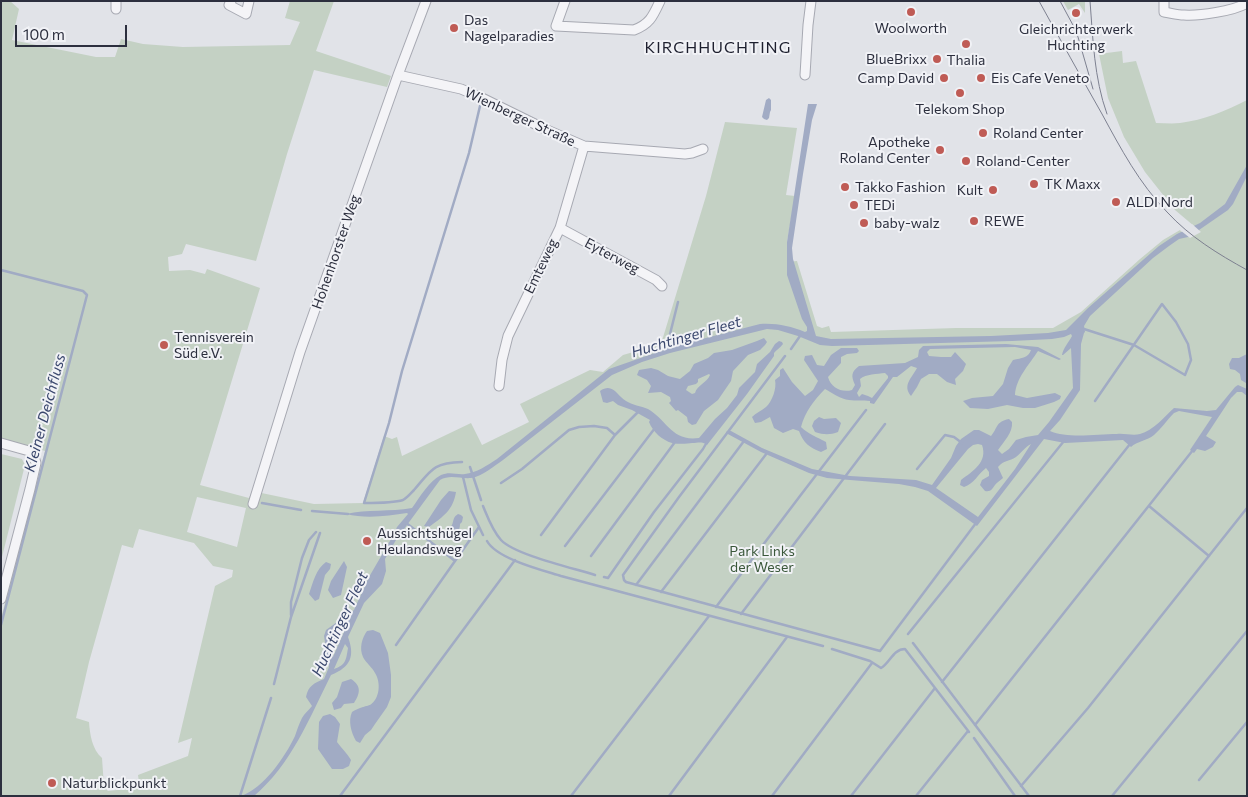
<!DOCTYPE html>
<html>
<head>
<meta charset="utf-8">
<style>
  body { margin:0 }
  #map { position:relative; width:1248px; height:797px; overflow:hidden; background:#e1e3e8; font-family:Commissioner,sans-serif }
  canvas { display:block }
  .frame { position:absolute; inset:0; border:2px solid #2c2f3e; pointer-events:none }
  .scale { position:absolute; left:15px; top:25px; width:112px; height:22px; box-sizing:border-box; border:2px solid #2c2f3e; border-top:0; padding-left:6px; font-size:15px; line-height:18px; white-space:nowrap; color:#2c2f3e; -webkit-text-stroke:4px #f1f2f6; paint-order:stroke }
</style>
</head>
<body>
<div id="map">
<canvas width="1248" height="797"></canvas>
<div class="frame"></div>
<div class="scale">100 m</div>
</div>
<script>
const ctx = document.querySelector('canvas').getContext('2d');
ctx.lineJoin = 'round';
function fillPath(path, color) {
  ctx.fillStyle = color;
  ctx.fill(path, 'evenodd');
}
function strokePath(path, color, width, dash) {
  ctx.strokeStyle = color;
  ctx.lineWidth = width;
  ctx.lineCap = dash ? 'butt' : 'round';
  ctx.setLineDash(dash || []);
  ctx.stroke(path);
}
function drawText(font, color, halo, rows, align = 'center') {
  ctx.font = font + ' Commissioner,sans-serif';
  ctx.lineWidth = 4;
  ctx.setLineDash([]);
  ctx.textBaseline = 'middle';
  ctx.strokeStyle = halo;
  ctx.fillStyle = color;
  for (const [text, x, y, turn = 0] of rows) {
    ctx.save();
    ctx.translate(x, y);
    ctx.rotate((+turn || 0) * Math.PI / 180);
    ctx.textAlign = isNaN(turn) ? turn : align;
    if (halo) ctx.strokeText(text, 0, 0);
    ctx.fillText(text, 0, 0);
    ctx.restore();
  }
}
fillPath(new Path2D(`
  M 3,1 L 10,1 L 19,9 L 12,40 L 96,57 L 115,57 L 121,39 L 143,44 L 183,47 L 290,45 L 300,22 L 285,18 L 290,1 L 334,1 L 316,51 L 391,76 L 387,87 L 314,70 L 287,154 L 256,261 L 186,244 L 182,254 L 168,257 L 169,271 L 190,270 L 205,274 L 207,269 L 260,288 L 200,485 L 249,498 L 252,491 L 314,504 L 363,503 L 384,436 L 392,439 L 397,437 L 402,456 L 471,423 L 482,445 L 529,422 L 520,404 L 590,370 L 603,372 L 623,355 L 661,344 L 706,196 L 725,122 L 797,128 L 786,195 L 795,196 L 787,242 L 787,262 L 797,261 L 817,326 L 822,328 L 829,326 L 831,332 L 956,328 L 1053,328 L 1081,312 L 1140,259 L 1163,240 L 1180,230 L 1182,232 L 1194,226 L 1175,210 L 1145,172 L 1124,137 L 1108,98 L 1099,54 L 1122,51 L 1123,63 L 1136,61 L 1156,123 C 1164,123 1172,124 1180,123 C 1204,120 1226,111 1247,100 L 1247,796 L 1,796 L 1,618 L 45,451 L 1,438 L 1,4 ZM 197,497 L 246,508 L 237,547 L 187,532 ZM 139,529 L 194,543 L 213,566 L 233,570 L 232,577 L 215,586 L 178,743 L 192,738 L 188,756 L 138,775 L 139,782 L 117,790 L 108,791 L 104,787 L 102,758 C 92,749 90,735 89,722 L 76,718 L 89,662 L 122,545 L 133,548 Z
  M 1063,1 L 1085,1 L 1085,13 L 1079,4 L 1068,10 Z
  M 1,454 L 22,459 L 25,465 L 1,561 Z`), '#c4d1c4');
fillPath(new Path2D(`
  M 769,98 L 771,100 L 771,110 L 770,112 L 769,118 L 767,120 L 764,119 L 762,117 L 766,100 Z
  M 808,104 L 817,104 L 812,120 L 803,174 L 792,248 L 793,259 L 816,336 L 831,339 L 991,336 L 1048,333 L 1066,330 L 1088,308 L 1159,246 L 1177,234 L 1200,223 L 1225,204 L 1247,165 L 1247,176 L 1233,204 L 1228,210 L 1199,230 L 1188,237 L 1179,239 L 1169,246 L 1153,258 L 1090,316 L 1084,326 L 1085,332 L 1084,333 L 1081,344 L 1080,390 L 1060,420 L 1050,431 C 1068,439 1097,434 1117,434 C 1124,433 1133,436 1140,434 C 1153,431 1165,416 1174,408 L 1207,411 L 1216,410 L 1235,387 L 1238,385 L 1247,389 L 1247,396 L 1242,392 L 1237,392 L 1231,398 L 1206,436 L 1216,442 L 1213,447 L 1205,451 L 1197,449 L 1194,453 L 1190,450 L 1212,417 L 1179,411 L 1174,413 C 1167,420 1161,429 1154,435 C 1147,441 1137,441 1131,447 L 1123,440 L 1065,443 L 1044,439 L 977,526 L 928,491 L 915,487 L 899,484 L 850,480 L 827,478 L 809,473 L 761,452 L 726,433 L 727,431 L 731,431 L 762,448 L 812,469 L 850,476 L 916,480 L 932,485 L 951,458 L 956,446 L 961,439 L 974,430 L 979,430 L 991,436 C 998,428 995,422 1009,419 L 1012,422 C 1013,433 1004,441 998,450 L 1002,454 L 1009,449 L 1016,440 L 1026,437 L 1038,435 L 1049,422 L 1073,388 L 1071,348 L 1063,355 L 1062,355 C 1063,348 1069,342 1072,336 L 1071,334 L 1064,337 L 1052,339 L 1012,341 L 832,346 L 820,345 L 798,336 L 778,330 L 767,329 L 670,353 L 642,362 L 612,375 L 503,460 C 494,466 483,476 471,478 C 460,479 450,474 440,480 L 396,540 L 385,559 L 386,571 L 382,584 L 364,603 L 348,637 C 355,656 351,667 331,675 C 310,717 291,765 254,796 L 241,796 C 264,788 285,757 295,736 C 297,730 299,724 302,718 C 304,714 309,710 312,706 L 306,697 C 308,686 314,683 324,679 L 329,667 L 324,636 L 326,630 L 354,610 L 369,577 L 394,534 L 397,527 L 408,514 L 407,513 C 388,516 366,519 346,514 C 367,509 390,512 412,508 C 420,497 429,481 441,475 C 450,471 456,475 465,474 C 476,473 488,465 497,459 L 609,369 L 675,346 L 760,324 C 777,323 790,326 805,332 L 807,331 L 807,327 L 802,319 L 787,275 L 787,242 ZM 978,444 L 982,445 C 988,462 973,471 961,480 L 960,485 L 964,487 C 974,484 978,474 986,468 L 989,472 L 989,476 L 982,480 L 980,485 L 985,491 C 991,492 992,489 995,485 C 997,482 1001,480 1003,478 L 998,467 C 1005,459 1009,462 1016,457 C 1021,453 1025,447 1031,444 L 1015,469 L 978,517 L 936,488 L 968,449 L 973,445 ZM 348,623 L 333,657 C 331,643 337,630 348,623 ZM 345,644 L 348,648 C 346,660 346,665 334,669 Z
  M 764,338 L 767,342 L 765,345 L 760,350 L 748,355 L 733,371 L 731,381 L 718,400 L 704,411 L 696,424 L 692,425 L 688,422 L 687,417 L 678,410 L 676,411 L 669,403 L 671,401 L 670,397 L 661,392 L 648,393 L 651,386 L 647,380 L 637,375 L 639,370 L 651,368 L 658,370 L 668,376 L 680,379 L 690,371 L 694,364 L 708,358 L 714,353 L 732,350 L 757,341 ZM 709,374 L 710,375 C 707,383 697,385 695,393 L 692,394 L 686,390 L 688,386 L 696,384 L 698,382 L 698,379 Z
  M 779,341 L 782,342 L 783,344 C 780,348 776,350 774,353 L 774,356 L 747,394 L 707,445 C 702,441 698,443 692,443 C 688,444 674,444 672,443 C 662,440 653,432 649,422 L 650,420 L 632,410 L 618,405 L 613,401 L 607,403 L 603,402 L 600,391 C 613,382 617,396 626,401 C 632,405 641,406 648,409 C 667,420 672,442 699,438 L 715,419 L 727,408 L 737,395 L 739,388 L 755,372 L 757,364 L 770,352 L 775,344 Z
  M 1006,344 L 1038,347 L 1061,359 L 1059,360 L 1038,351 C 1029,365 1016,378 1015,395 L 1027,398 L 1055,393 L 1061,396 L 1060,399 L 1054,402 L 1035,408 L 1023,408 L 1007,405 L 988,409 L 970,408 L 963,401 L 972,398 L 993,396 L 1003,384 L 1008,368 L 1013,360 C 1022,358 1028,358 1031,350 L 1015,347 L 930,349 L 927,352 L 929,356 L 941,357 L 951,357 L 955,352 L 966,364 L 963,371 L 955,379 L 956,385 L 947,382 L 937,374 L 929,374 L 921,379 L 917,387 L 911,396 C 902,385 912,378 917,368 L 911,366 L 897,377 L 893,377 L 874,404 L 870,403 L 870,401 C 863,400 856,401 849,400 C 841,399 832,393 825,389 C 814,400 805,412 801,427 C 808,434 817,437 826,442 L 827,449 L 821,452 C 809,447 804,444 799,431 L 793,429 L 783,433 L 774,428 L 770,417 L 761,422 L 755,423 L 752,417 C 756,413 761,411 766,407 C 772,402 777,388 775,380 L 780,376 L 780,370 L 783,368 L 792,382 L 805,396 L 813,390 L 818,381 L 804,360 L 805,356 L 812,355 L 817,365 L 824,366 L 831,355 L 841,348 L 857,348 L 859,351 L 857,353 L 847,354 L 841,357 L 841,363 L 828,377 C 831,388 842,393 852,390 L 855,385 C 851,376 851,372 859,366 L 905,363 L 918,357 L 919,350 L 923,346 ZM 885,373 L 888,376 L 888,378 L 872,398 L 868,396 L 862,394 L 859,397 L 857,393 L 861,386 L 860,379 C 866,374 877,374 885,373 Z
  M 1247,354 L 1247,383 L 1246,383 L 1241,380 L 1240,374 L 1235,370 L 1230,369 L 1229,364 L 1232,358 L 1239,358 Z
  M 819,417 L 824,419 L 836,418 L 841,423 L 838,432 C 830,435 824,435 815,432 L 812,426 L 814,421 Z
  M 449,491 L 456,492 C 453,510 444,516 429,527 L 424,526 L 441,500 Z
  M 458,514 L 461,515 L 463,517 L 462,522 L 460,524 C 460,532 455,536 447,535 L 446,532 C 448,529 451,527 452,525 C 454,520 453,517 458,514 Z
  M 344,561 L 347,567 L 341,595 L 333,598 L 328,590 L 331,581 Z
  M 326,562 L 331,564 L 330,569 L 325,575 L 319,599 L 315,601 L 309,594 C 313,582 316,569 326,562 Z
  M 373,630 L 380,633 L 388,653 L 391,675 L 391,697 L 387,707 L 375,724 L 371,730 L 365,735 L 360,743 L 356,741 C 351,732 348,721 352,712 C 355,710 359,708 363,707 C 363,707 370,705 370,705 C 380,699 381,682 375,673 C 372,667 366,663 363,657 C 359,648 362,638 367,631 Z
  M 351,679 C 362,686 360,694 354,703 L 344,704 L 341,708 L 334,710 L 332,703 L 337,697 L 342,682 Z
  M 330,714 L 335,717 L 340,724 L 337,742 C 342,749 347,753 351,760 L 349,766 L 343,769 L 332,769 L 318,749 L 319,722 L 323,716 Z`), '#a1abc4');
fillPath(new Path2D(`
  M 1192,224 L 1201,232 L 1190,238 L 1180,230 Z`), '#e1e3e8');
strokePath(new Path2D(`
  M 1,270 L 83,291 L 87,295 L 1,625
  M 1084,329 L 1134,345 L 1185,375 L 1191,360 L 1188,344 L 1176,322 L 1162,304 L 1095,401
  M 791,349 L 800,336
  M 668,351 L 666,342 L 669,338 L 678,302
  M 785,356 L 679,497 L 623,575 L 624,580 L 626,582 L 880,651 L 976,523
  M 462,462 C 433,463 432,469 414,490 C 411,493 407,498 403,500 C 394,503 374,503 364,503 L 389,423 L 402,371 L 469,153 L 480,106
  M 470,467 L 481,500
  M 917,469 L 945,435 L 954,437 L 962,443
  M 463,477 L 471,510 L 483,535
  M 501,483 L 522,469 L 569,430 L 579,427 L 594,426 L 607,428 L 615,435
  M 262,503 L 301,510
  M 483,506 C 488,518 492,530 501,540 C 515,555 573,568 595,575
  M 1149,506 L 1209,556
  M 312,511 L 348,514
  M 541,535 L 615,435 L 639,411
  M 487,541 C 497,559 542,570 561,576 L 823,646
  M 565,546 L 655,428
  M 591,556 L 675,442
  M 455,561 L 479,527
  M 604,577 L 608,578 L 654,512 L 703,449 L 707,442
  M 636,585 L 744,441
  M 661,592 L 767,453
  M 716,607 L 800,496 L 866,410
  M 741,614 L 885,424
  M 291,615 L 291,602 L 302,558 L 309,540 L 316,532
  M 908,634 L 1064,441
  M 913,643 L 1029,796
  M 396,645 L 455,561 L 405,522
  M 832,649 L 870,661 L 881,668 C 890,663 893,649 905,649 L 969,732
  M 942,682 L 1130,444
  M 274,684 L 291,617 L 320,533
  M 975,725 L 1193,450
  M 974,738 L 1015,796
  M 1199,780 L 1247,722
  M 1021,786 L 1088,708 L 1247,508
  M 240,796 L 271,698
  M 340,796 L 515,560
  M 571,796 L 709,616
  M 669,796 L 787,637
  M 772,796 L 872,663
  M 851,796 L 935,688
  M 916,796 L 968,731
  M 1112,796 L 1247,631`), '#a1abc4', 2.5);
const street = new Path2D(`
  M 116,1 L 116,9
  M 231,1 L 229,5 L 246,14 L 249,1
  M 565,1 L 556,26 L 634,30 C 650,24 653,16 660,1
  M 1164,1 L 1164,12 C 1171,13 1177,15 1184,15 C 1199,16 1234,11 1247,3
  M 398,75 L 461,89 L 480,97 L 547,130 L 584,146 L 685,154 L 692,153 L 703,149
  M 805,75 L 808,25 L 811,1
  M 560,228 L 656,280 L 662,286
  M 499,386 L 502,360 L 508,336 L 560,228 L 584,146
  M 1,443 L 29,451 L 33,454 L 36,463 L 30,489 L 1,599
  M 253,504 L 300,352 L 398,75 L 426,1`);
strokePath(street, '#a7a9b2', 11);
strokePath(street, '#f4f4f7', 9);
strokePath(new Path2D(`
  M 1039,1 C 1060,39 1081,77 1102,114 C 1121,149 1139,183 1167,212 C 1190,237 1218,254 1247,270
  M 1060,1 L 1074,27 L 1078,37 L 1093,89
  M 1090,1 C 1093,39 1094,78 1107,114`), '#7d8090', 1);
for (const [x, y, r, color] of [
  [911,12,5,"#bf5b55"],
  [1076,13,5,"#bf5b55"],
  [454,28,5,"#bf5b55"],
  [966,44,5,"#bf5b55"],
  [937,59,5,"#bf5b55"],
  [944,78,5,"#bf5b55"],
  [981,78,5,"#bf5b55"],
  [960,93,5,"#bf5b55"],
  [983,133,5,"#bf5b55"],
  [940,150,5,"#bf5b55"],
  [966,161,5,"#bf5b55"],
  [1034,184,5,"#bf5b55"],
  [845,187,5,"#bf5b55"],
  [993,190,5,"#bf5b55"],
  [1116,202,5,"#bf5b55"],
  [854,205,5,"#bf5b55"],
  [974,221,5,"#bf5b55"],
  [864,223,5,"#bf5b55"],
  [164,345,5,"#bf5b55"],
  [367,541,5,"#bf5b55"],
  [52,783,5,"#bf5b55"]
]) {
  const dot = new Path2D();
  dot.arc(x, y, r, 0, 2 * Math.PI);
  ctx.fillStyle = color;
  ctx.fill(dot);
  strokePath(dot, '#f1f2f6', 2);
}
drawText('14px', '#2c2f3e', '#f1f2f6', [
  ["Das",464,20],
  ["Nagelparadies",464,36],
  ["Woolworth",911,28,"center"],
  ["Gleichrichterwerk",1076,29,"center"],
  ["Huchting",1076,45,"center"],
  ["BlueBrixx",927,59,"right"],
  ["Thalia",966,60,"center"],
  ["Camp David",934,78,"right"],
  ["Eis Cafe Veneto",991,78],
  ["Telekom Shop",960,109,"center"],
  ["Roland Center",993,133],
  ["Apotheke",930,142,"right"],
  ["Roland Center",930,158,"right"],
  ["Roland-Center",976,161],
  ["TK Maxx",1044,184],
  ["Takko Fashion",855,187],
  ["Kult",983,190,"right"],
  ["ALDI Nord",1126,202],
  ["TEDi",864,205],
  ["REWE",984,221],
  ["baby-walz",874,223],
  ["Tennisverein",174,337],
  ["Süd e.V.",174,353],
  ["Aussichtshügel",377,533],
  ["Heulandsweg",377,549],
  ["Naturblickpunkt",62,783]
], 'left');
drawText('14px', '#2c2f3e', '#f1f2f6', [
  ["Wienberger Straße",520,117,25],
  ["Hohenhorster Weg",336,252,-71],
  ["Eyterweg",612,256,28],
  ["Emteweg",541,266,-64]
]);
drawText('14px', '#3b583b', '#f1f2f6', [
  ["Park Links",762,551],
  ["der Weser",762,567]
]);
drawText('italic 15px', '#3a476d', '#f1f2f6', [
  ["Huchtinger Fleet",686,337,-16],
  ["Kleiner Deichfluss",45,413,-75],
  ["Huchtinger Fleet",340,624,-65]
]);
ctx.letterSpacing = '1px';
drawText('16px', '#1e202f', '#f1f2f6', [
  ["KIRCHHUCHTING",718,48]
]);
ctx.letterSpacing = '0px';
</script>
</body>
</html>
